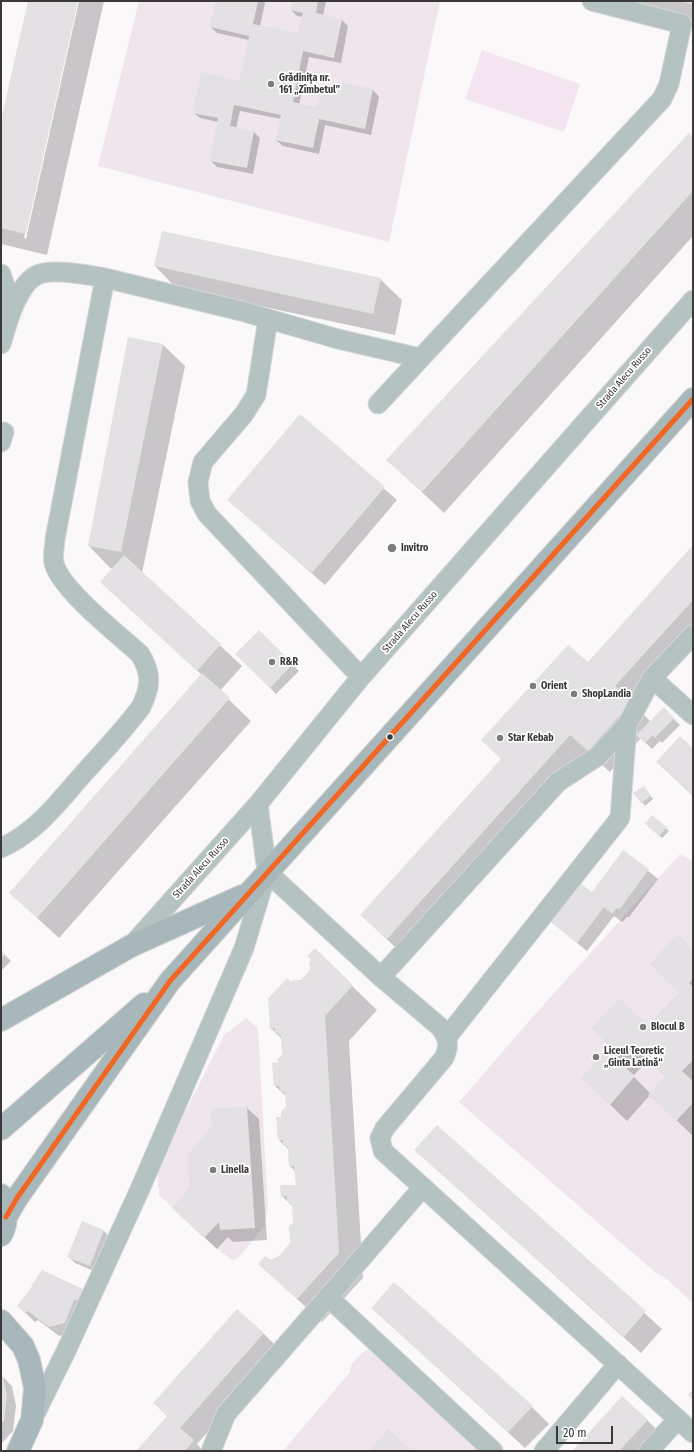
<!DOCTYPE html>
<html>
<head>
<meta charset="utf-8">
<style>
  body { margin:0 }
  #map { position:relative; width:694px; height:1452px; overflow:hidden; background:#fbf8fa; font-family:"Fira Sans Condensed",sans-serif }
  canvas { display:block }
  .frame { position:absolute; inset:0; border:2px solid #3a3839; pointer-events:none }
  .scale { position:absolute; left:556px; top:1426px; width:57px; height:18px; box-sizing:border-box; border:2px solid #3a3839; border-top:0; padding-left:5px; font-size:12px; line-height:14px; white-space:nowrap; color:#3a3839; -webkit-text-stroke:3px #fff; paint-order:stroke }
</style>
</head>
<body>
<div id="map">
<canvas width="694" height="1452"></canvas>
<div class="frame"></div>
<div class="scale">20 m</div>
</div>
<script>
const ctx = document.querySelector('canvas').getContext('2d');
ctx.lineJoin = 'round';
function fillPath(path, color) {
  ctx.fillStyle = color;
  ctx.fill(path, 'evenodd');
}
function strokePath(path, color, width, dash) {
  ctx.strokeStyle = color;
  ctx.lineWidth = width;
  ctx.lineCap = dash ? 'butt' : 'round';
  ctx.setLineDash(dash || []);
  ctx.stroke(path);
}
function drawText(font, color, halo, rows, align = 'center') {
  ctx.font = font + ' "Fira Sans Condensed",sans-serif';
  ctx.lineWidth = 3.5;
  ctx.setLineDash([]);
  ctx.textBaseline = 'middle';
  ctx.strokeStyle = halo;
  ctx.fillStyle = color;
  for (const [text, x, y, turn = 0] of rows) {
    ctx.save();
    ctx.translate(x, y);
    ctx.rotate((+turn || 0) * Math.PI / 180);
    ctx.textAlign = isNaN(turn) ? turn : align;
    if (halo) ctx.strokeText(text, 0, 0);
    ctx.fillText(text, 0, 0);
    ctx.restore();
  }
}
fillPath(new Path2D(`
  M 139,1 L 440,1 L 389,242 L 98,166 Z
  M 680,854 L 693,861 L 693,1304 L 667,1279 L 656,1273 L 459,1102 L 538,1011 Z
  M 246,1018 L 258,1028 L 268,1208 L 264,1227 L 238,1258 L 232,1260 L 215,1247 L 159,1195 L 157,1168 L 224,1035 Z
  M 370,1349 L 483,1451 L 283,1451 L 350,1372 L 350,1366 L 363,1352 Z`), '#eee6ec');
fillPath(new Path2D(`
  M 482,50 L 580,84 L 564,132 L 465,99 Z`), '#f4e5f0');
fillPath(new Path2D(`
  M 29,1 L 77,1 L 24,238 L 26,239 L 79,1 L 104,1 L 47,255 L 1,244 L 1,125 Z
  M 216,1 L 263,1 L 265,3 L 260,26 L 299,34 L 303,17 L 297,16 L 291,10 L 293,2 L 287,1 L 326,1 L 323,16 L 342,20 L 348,26 L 341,63 L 309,57 L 299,105 L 318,109 L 335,95 L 373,90 L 379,97 L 371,135 L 325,125 L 319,154 L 283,146 L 276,140 L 281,119 L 240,111 L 236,128 L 254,132 L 260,138 L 253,174 L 217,167 L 210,160 L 218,122 L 200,118 L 193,112 L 240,82 L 249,40 L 217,33 L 211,27 Z
  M 608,1 L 693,1 L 693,20 Z
  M 693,138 L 693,236 L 444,513 L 388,460 Z
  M 155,266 L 380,279 L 402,300 L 395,335 L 176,288 Z
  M 129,338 L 163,345 L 185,366 L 142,573 L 242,666 L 220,691 L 251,721 L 59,938 L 10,893 L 202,675 L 101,582 L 114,568 L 110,568 L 89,546 Z
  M 301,416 L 397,500 L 325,585 L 228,500 Z
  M 693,547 L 693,645 L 637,707 L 651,722 L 664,709 L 680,725 L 662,743 L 660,741 L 652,749 L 641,738 L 610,772 L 592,756 L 409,960 L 361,915 Z
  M 259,632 L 299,671 L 276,694 L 237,654 Z
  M 693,749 L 693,796 L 657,762 Z
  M 646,790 L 653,799 L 645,806 L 635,793 Z
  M 653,816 L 669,831 L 662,838 L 649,827 Z
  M 624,851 L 658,879 L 629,917 L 627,917 L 622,922 L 614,916 L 587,951 L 549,920 L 592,894 Z
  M 1,947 L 3,953 L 11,961 L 1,971 Z
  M 693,950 L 693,1136 L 650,1095 L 627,1121 L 600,1095 L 611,1047 L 593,1028 L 648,1027 L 680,992 ZM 648,1060 L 667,1077 L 651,1094 L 633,1076 Z
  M 291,984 L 352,986 L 377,1010 L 349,1041 L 363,1278 L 322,1322 L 259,1264 L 279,1257 L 291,1243 L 294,1224 L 293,1207 L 282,1196 L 297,1186 L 296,1172 L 290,1166 L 289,1150 L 279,1140 L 282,1118 L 287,1108 L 286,1096 L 275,1086 L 279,1063 L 283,1055 L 282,1039 L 271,1028 Z
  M 246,1107 L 259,1119 L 267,1240 L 233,1242 L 228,1237 L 217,1249 L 186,1220 L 190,1189 Z
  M 437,1126 L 662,1329 L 641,1353 L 415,1150 Z
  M 82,1222 L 104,1231 L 110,1237 L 96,1272 L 75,1263 L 68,1256 Z
  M 34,1287 L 82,1289 L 92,1299 L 74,1332 L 59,1336 L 38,1320 L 35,1322 L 18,1306 Z
  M 372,1308 L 532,1407 L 549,1424 L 525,1448 Z
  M 263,1333 L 280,1350 L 197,1444 L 203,1451 L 138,1451 Z
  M 3,1377 L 12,1386 L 16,1406 L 13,1431 L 1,1444 L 1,1379 Z
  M 647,1420 L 664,1437 L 651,1451 L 574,1451 Z`), '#0003');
fillPath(new Path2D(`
  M 28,1 L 78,1 L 26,234 L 1,228 L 1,120 Z
  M 215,1 L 258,1 L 253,24 L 298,33 L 303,13 L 290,10 L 292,1 L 318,1 L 316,13 L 342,19 L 334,58 L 303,51 L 293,102 L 317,107 L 320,91 L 334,94 L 337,82 L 373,89 L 365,129 L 319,119 L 313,148 L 275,140 L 281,115 L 234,105 L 230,126 L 254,131 L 247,168 L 209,161 L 218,118 L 192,113 L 201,72 L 240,81 L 249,36 L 210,27 Z
  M 682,1 L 693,1 L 693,4 L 682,2 Z
  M 689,133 L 693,136 L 693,191 L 422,492 L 386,460 Z
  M 162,231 L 381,278 L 373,314 L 154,266 Z
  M 128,337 L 163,344 L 121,552 L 88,546 Z
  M 300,414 L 385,487 L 312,573 L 227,500 Z
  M 693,545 L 693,600 L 615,686 L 632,702 L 588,751 L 570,735 L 387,939 L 360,915 L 501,759 L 481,740 L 568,645 L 588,662 Z
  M 124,555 L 221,644 L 197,671 L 100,582 Z
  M 259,630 L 293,664 L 270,688 L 235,654 Z
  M 202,673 L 230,698 L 37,918 L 9,893 Z
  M 664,707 L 674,718 L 655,738 L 653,735 L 645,743 L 636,735 Z
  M 680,736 L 693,748 L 693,795 L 656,762 Z
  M 644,786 L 651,796 L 641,803 L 633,793 Z
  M 652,815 L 667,827 L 659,836 L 645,824 Z
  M 623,850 L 649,869 L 620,909 L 617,908 L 612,914 L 604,907 L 577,943 L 548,920 L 577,881 L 592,892 Z
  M 677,934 L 693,949 L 693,979 L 689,983 L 693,987 L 693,1060 L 682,1071 L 693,1081 L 693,1103 L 676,1121 L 648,1095 L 666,1076 L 630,1044 L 616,1059 L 635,1076 L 610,1105 L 581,1078 L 611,1046 L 591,1028 L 619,998 L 648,1025 L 679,992 L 650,964 Z
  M 315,948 L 353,985 L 325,1016 L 339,1253 L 297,1299 L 258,1264 L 265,1256 L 271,1260 L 279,1256 L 290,1243 L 289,1226 L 293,1223 L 292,1205 L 287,1201 L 287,1196 L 281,1197 L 280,1185 L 296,1185 L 294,1166 L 289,1167 L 288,1148 L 283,1144 L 283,1140 L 278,1140 L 276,1117 L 281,1117 L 281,1111 L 286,1107 L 285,1093 L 280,1091 L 279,1086 L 274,1086 L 272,1063 L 278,1062 L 277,1060 L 282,1054 L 281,1036 L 275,1031 L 275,1028 L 270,1029 L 268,999 L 287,978 L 291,982 L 293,980 L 301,980 L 310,970 L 309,962 L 311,960 L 307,956 Z
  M 1,950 L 5,954 L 1,959 Z
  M 247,1106 L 255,1228 L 220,1230 L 219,1222 L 204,1238 L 172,1208 L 189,1188 L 188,1155 L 212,1125 L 211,1109 Z
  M 437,1125 L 646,1311 L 624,1337 L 414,1150 Z
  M 82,1221 L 104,1230 L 90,1266 L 67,1257 Z
  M 42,1270 L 83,1289 L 78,1300 L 74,1300 L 65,1323 L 49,1327 L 28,1311 L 25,1313 L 17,1306 L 32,1287 L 31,1286 Z
  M 394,1282 L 533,1406 L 508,1432 L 371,1308 Z
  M 237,1309 L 264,1333 L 180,1428 L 194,1440 L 185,1451 L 136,1451 L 167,1416 L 153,1403 Z
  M 3,1376 L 7,1396 L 4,1421 L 1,1424 L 1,1377 Z
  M 693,1389 L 693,1400 L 688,1395 Z
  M 622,1396 L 648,1420 L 619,1451 L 572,1451 Z
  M 388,1429 L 412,1451 L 369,1451 Z`), '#e3e1e3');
const minor = new Path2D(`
  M 1,274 L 5,286 L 10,312
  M 105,278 L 241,311 L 338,339 L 420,358
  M 268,319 L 256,395 L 244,414 L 203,462 L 198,482 L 200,501 L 207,514 L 361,677
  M 1,344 C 7,324 17,285 37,275 C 52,268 88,275 105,278 L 55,539 C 55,546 52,556 54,563 C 60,589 119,635 140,654 C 152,674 151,686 141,707 C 124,730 104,751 85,772 C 59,801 37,832 1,848
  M 378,404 L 662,99 L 669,84 L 682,24 L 592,1
  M 1,442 L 4,432
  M 652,678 L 693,715
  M 267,872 L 381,977 L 440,1027 C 448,1038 450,1045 444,1058 L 385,1128 L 380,1138 L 383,1151 L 693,1433
  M 132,945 L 258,804 L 361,677 L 693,300
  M 381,977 L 558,782 L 598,756 L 627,725 L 652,678 L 693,635
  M 447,1037 L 620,818 L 627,725
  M 423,1187 L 328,1297 L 493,1451
  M 34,1416 L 67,1349 L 140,1189 L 244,948 L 267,872 L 258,804
  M 211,1451 L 226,1414 L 328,1297
  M 544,1451 L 618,1364
  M 649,1451 L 678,1419`);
const major = new Path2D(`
  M 1,1020 L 131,946 L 242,896
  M 1,1129 L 144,1004
  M 1,1195 C 6,1208 9,1222 1,1235
  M 6,1217 L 17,1198 L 170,981 L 693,399
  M 1,1321 L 23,1346 L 29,1360 L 35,1388 L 32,1420 L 18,1451`);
strokePath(minor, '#d7d6d7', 21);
strokePath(major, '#d7d6d7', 24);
strokePath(minor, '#b4c2c2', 19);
strokePath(major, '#a8b7b9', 22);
strokePath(new Path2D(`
  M 6,1217 L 17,1198 L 170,981 L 693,399`), '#f26522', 5);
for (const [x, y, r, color] of [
  [271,84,4,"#7e7b7d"],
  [392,548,5,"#7e7b7d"],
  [272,662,4,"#7e7b7d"],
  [533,686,4,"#7e7b7d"],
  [574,694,4,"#7e7b7d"],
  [390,737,3.5,"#3a3839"],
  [500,738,4,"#7e7b7d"],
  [643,1027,4,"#7e7b7d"],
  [596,1057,4,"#7e7b7d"],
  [213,1170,4,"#7e7b7d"]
]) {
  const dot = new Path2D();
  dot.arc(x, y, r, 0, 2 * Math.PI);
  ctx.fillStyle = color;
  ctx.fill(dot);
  strokePath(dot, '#fff', 1.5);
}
drawText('bold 10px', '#3a3839', '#fff', [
  ["Grădinița nr.",279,78],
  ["161 „Zîmbetul”",279,90],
  ["Invitro",401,548],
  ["R&R",280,662],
  ["Orient",541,686],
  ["ShopLandia",582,694],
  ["Star Kebab",508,738],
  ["Blocul B",651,1027],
  ["Liceul Teoretic",604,1051],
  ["„Ginta Latină“",604,1063],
  ["Linella",221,1170]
], 'left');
drawText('10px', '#3a3839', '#fff', [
  ["Strada Alecu Russo",624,378,-49],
  ["Strada Alecu Russo",410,622,-49],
  ["Strada Alecu Russo",201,868,-48]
]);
</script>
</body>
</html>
